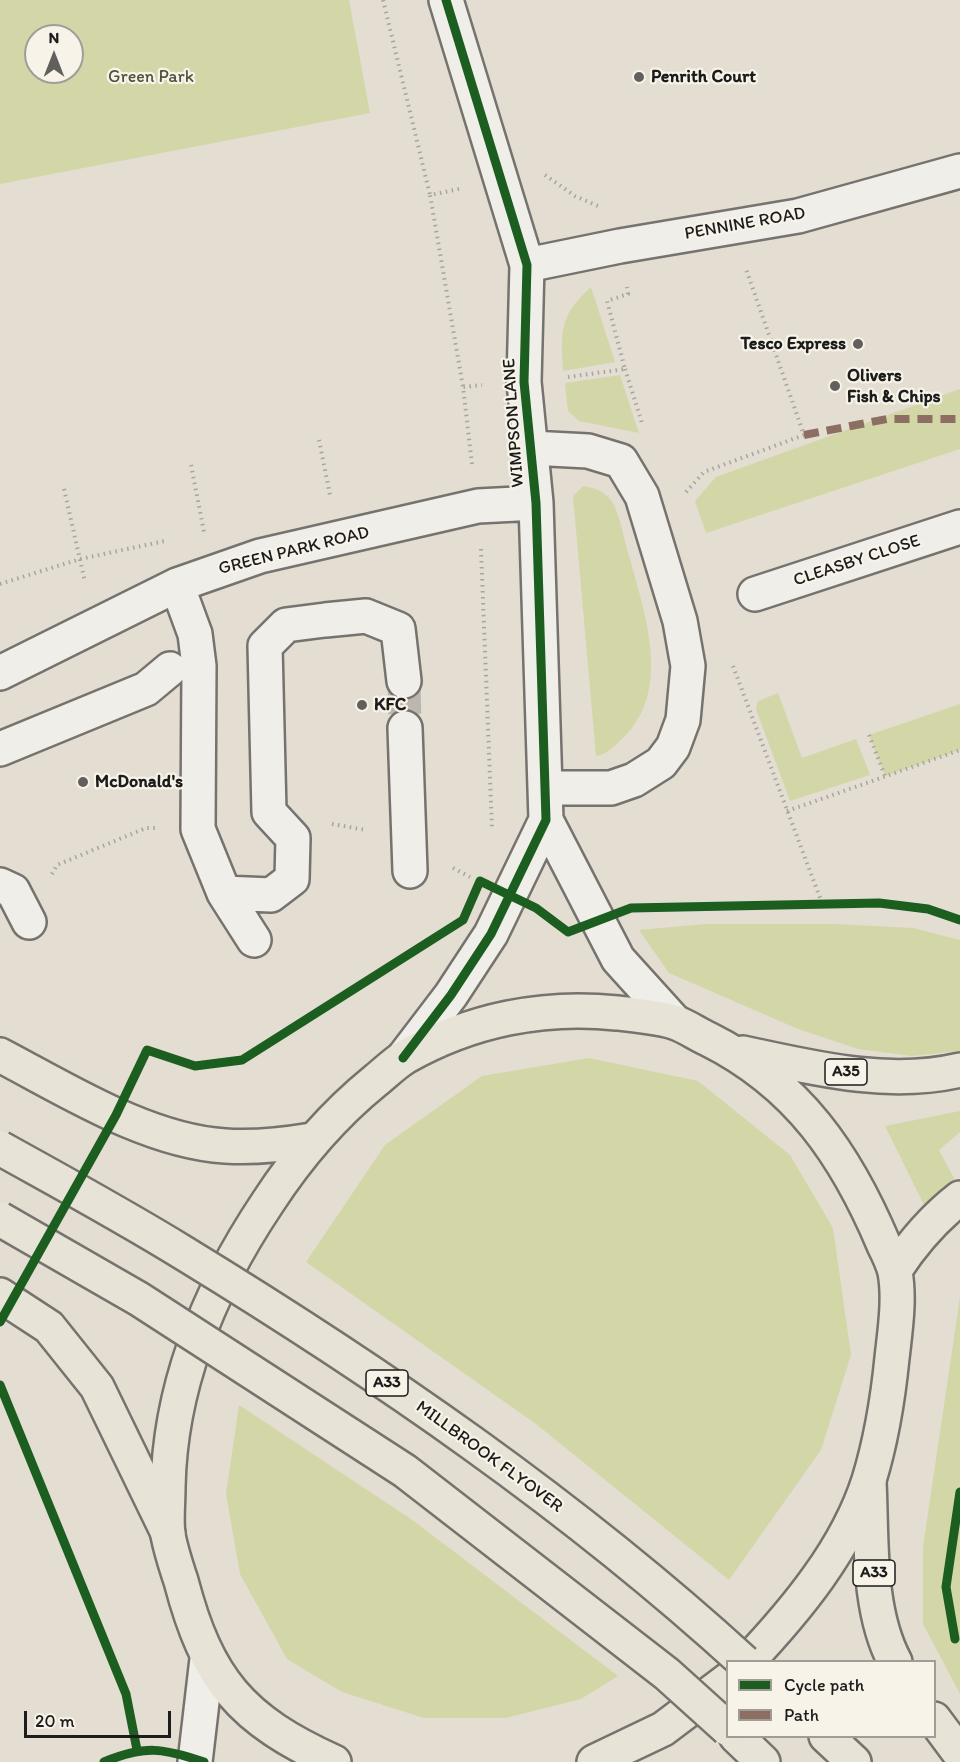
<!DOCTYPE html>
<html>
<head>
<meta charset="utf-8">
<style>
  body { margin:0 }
  #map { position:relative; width:960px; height:1762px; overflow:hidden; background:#e3ddd2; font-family:Itim,sans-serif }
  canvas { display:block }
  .legend { position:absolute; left:726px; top:1660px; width:210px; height:78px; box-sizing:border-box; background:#f7f3e8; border:2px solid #9f9d96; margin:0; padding:8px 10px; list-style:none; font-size:18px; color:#1c1c1c }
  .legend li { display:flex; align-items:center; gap:12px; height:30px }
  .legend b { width:30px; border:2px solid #9f9d96 }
  .north { position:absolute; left:24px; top:24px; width:60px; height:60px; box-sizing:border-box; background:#f7f3e8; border:2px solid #9f9d96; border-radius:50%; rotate:0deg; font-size:16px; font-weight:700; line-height:24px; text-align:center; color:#1c1c1c }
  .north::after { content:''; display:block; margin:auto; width:21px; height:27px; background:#62605c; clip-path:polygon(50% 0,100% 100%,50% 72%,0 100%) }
  .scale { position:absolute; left:24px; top:1711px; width:147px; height:27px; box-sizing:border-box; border:3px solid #1c1c1c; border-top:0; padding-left:8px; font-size:18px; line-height:21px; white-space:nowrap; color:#1c1c1c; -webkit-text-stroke:4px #f7f3e8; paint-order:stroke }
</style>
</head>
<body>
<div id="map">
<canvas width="960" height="1762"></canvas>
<ul class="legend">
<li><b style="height:8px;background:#1b5e20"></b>Cycle path</li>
<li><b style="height:8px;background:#8d6e63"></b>Path</li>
</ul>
<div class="north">N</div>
<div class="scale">20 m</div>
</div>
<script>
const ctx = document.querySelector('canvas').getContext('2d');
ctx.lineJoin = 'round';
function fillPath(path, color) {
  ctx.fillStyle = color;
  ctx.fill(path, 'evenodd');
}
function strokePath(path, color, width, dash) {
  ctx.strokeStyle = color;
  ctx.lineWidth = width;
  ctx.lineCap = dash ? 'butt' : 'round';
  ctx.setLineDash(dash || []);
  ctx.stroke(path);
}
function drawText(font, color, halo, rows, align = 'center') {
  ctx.font = font + ' Itim,sans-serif';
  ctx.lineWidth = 4.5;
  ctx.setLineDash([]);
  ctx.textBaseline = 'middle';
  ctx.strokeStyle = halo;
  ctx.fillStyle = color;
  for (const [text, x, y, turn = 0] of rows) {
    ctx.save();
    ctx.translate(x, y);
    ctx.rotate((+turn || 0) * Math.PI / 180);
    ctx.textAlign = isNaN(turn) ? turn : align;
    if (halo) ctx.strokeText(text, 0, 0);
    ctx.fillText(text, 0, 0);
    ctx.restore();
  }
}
fillPath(new Path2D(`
  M 0,0 L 349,0 L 370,113 L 0,184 ZM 36,36 L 72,36 L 72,72 L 36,72 Z
  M 591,287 L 615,362 L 563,371 C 561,331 559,316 591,287 Z
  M 620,375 L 639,433 L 579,421 L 568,411 L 565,383 Z
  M 960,389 L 960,449 L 706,533 L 695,501 L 716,477 Z
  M 583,486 C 595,488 602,490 611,500 C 619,510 625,543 629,556 C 645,614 673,691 622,739 C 613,747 608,754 596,756 L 573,496 Z
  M 778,693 L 802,758 L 856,739 L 870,775 L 790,801 L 756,709 L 758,701 Z
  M 960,704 L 960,750 L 885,776 L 869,735 Z
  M 705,924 L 834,924 L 913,928 L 960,940 L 960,1051 L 912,1056 L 858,1049 L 798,1029 L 669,973 L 639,930 Z
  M 589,1058 L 698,1081 L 790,1155 L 833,1228 L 851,1355 L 821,1450 L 729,1580 L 536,1424 L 306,1262 L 385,1145 L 482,1076 Z
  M 960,1111 L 960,1132 L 939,1150 L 956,1182 L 924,1205 L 885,1126 Z
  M 960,1297 L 960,1694 L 923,1624 L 923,1547 Z
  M 239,1405 L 411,1519 L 618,1676 L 581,1699 L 506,1718 L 424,1718 L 342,1692 L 287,1659 L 240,1574 L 226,1494 Z`), '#d3d7a8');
strokePath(new Path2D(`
  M 404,681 L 405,728`), '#bbb6ae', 33, [33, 16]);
const minor = new Path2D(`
  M 527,265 L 620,246 L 798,216 L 960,171
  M 531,448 L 588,451 L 621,461 L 642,496 L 680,621 L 688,666 L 683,720 L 673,747 L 661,763 L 634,780 L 611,788 L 546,788
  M 177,585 L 195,634 L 199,666 L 198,829 L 224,893 L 254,940
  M 755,594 L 960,527
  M 0,673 L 177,585 L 260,556 L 478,506 L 536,503
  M 405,728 L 410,871
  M 0,749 L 146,689 L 170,669
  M 546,820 L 618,959 L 675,1022
  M 0,885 L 13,891 L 29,922
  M 224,893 L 271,895 L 292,879 L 293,838 L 269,812 L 265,646 L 286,625 L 325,620 L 366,616 L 398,629 L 404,681
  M 403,1058 L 451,995 L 491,934 L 546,820 L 536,503 L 524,382 L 527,265 L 446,0
  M 195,1762 L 207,1659`);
const major = new Path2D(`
  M 743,1053 C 813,1068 888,1087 960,1070
  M 895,1270 C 914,1241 933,1219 960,1198
  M 334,1762 C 241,1720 207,1680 181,1581 C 176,1566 171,1551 168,1535 C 166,1520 168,1503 168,1487 C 170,1383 211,1287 268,1202 C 298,1156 332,1116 375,1081 C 385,1073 395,1063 405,1057 C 470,1020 543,1005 617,1013 C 636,1015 656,1017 674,1022 C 686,1026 697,1034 708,1039 C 798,1084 846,1155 884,1245 C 888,1253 893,1263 895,1272 C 900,1299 895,1331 892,1358 C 888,1398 881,1441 869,1480 C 847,1549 796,1610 747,1662
  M 594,1762 L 663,1729 L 728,1680`);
const highway = new Path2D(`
  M 0,1055 C 67,1090 147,1141 225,1146 C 254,1148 282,1145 312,1140
  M 0,1295 L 49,1327 L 97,1387 L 168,1533
  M 869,1482 C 872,1540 867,1609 895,1662
  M 934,1719 L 960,1754
  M 736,1736 L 763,1762
  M 826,1736 L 854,1762`);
strokePath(minor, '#76736e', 38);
strokePath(major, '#76736e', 38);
strokePath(highway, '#76736e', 38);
strokePath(new Path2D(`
  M 383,0 L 430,195
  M 545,175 L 575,196 L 598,206
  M 459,189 L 430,195 L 463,387
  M 625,369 L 642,423
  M 568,377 L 625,369 L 607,301 L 628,294 L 627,287
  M 319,440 L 330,495
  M 472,464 L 463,387 L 482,385
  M 191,465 L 204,532
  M 64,489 L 85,582
  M 686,492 L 704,472 L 804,435 L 746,269
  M 481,549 L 492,829
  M 0,584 L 80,559 L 165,541
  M 733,666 L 822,903
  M 869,735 L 885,776
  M 787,811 L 960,750
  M 332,824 L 366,830
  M 453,868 L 470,877
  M 52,874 L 57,865 L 146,828 L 155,828`), '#a7a5a2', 4, [1.5, 4.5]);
strokePath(minor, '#f0eee9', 33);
strokePath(major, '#e7e3d6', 33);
strokePath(highway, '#e7e3d6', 33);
const highwayBridge = new Path2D(`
  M 0,1148 C 61,1182 122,1215 182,1252 C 380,1373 572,1505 744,1662
  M 0,1219 L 139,1299 L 405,1471 L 667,1674 L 728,1729`);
strokePath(highwayBridge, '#76736e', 38, []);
strokePath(highwayBridge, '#e7e3d6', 33);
strokePath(new Path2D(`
  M 804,435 L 887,419 L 960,419`), '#8d6e63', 8, [15, 8]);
strokePath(new Path2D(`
  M 403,1058 L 451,995 L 491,934 L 546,820 L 536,503 L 524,382 L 527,265 L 446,0
  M 0,1322 L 116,1115 L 147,1050 L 195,1066 L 242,1060 L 463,920 L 480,881 L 536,908 L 568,932 L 631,908 L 879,903 L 928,909 L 960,920
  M 0,1385 L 126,1694 L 137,1750
  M 955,1639 L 946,1587 L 960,1492
  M 104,1762 C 145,1745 163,1748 204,1762`), '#1b5e20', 9);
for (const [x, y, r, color] of [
  [639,77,6,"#62605c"],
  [858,344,6,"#62605c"],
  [835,386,6,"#62605c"],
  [362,705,6,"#62605c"],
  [83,782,6,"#62605c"]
]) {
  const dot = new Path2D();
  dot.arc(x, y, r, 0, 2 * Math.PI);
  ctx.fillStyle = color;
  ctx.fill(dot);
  strokePath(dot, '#f7f3e8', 2);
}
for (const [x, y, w] of [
  [846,1072,42],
  [387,1383,42],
  [874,1573,42]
]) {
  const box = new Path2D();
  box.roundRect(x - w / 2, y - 13, w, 26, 4.5);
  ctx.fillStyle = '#f7f3e8';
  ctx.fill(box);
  strokePath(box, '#1c1c1c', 1.5);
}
drawText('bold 16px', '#1c1c1c', null, [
  ["A35",846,1072],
  ["A33",387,1383],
  ["A33",874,1573]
]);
drawText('18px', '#4f533c', '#f7f3e8', [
  ["Green Park",151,77]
]);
drawText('bold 18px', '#1c1c1c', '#f7f3e8', [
  ["Penrith Court",651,77],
  ["Tesco Express",846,344,"right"],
  ["Olivers",847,376],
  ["Fish & Chips",847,397],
  ["KFC",374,705],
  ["McDonald's",95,782]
], 'left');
drawText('18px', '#1c1c1c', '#f7f3e8', [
  ["PENNINE ROAD",745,224,-10],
  ["WIMPSON LANE",514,423,-94],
  ["GREEN PARK ROAD",294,551,-14],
  ["CLEASBY CLOSE",857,561,-18],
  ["MILLBROOK FLYOVER",489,1457,36]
]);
</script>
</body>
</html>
